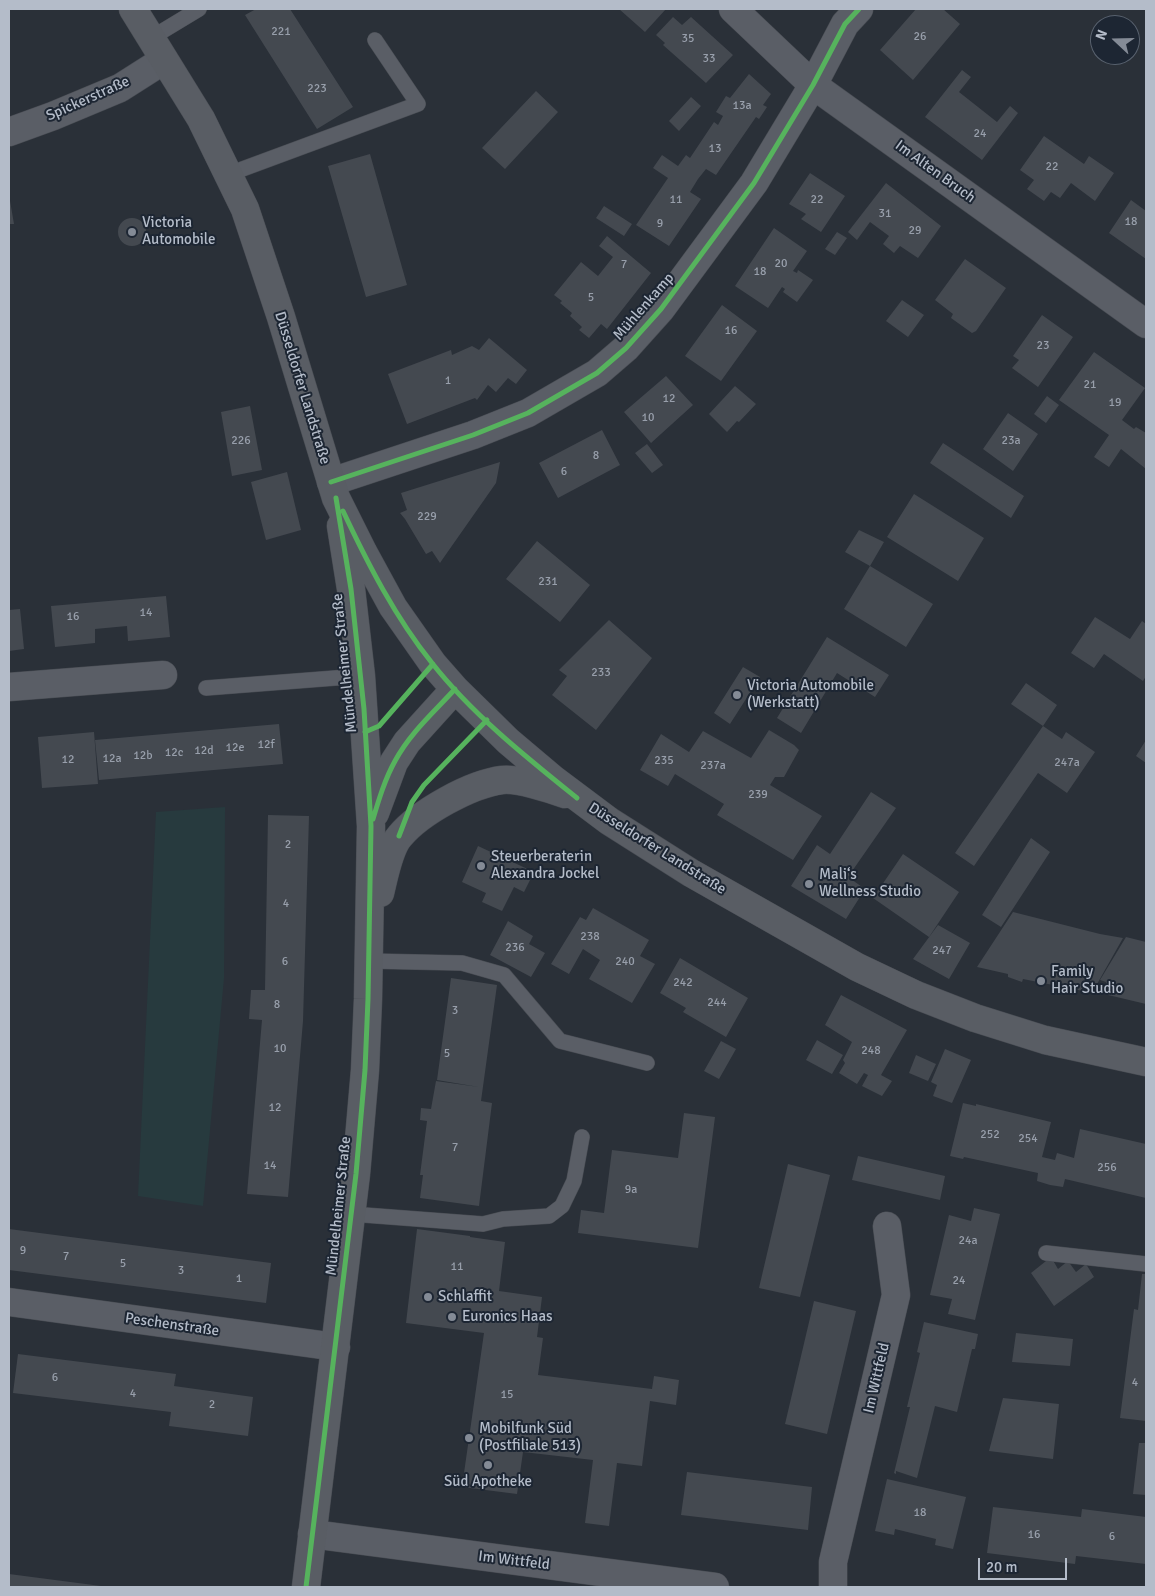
<!DOCTYPE html>
<html>
<head>
<meta charset="utf-8">
<style>
  body { margin:0 }
  #map { position:relative; width:1155px; height:1596px; overflow:hidden; background:#2a3038; font-family:Signika,sans-serif }
  canvas { display:block }
  .frame { position:absolute; inset:0; border:10px solid #b4bcc9; pointer-events:none }
  .north { position:absolute; left:1090px; top:15px; width:50px; height:50px; box-sizing:border-box; background:#1d2633; border:1px solid #59626f; border-radius:50%; rotate:291deg; font-size:14px; font-weight:700; line-height:20px; text-align:center; color:#b4bcc9 }
  .north::after { content:''; display:block; margin:auto; width:18px; height:22px; background:#848b96; clip-path:polygon(50% 0,100% 100%,50% 72%,0 100%) }
  .scale { position:absolute; left:978px; top:1558px; width:89px; height:22px; box-sizing:border-box; border:2px solid #b4bcc9; border-top:0; padding-left:6px; font-size:15px; line-height:18px; white-space:nowrap; color:#b4bcc9; -webkit-text-stroke:4px #1d2633; paint-order:stroke }
</style>
</head>
<body>
<div id="map">
<canvas width="1155" height="1596"></canvas>
<div class="frame"></div>
<div class="north">N</div>
<div class="scale">20 m</div>
</div>
<script>
const ctx = document.querySelector('canvas').getContext('2d');
ctx.lineJoin = 'round';
function fillPath(path, color) {
  ctx.fillStyle = color;
  ctx.fill(path, 'evenodd');
}
function strokePath(path, color, width, dash) {
  ctx.strokeStyle = color;
  ctx.lineWidth = width;
  ctx.lineCap = dash ? 'butt' : 'round';
  ctx.setLineDash(dash || []);
  ctx.stroke(path);
}
function drawText(font, color, halo, rows, align = 'center') {
  ctx.font = font + ' Signika,sans-serif';
  ctx.lineWidth = 4;
  ctx.setLineDash([]);
  ctx.textBaseline = 'middle';
  ctx.strokeStyle = halo;
  ctx.fillStyle = color;
  for (const [text, x, y, turn = 0] of rows) {
    ctx.save();
    ctx.translate(x, y);
    ctx.rotate((+turn || 0) * Math.PI / 180);
    ctx.textAlign = isNaN(turn) ? turn : align;
    if (halo) ctx.strokeText(text, 0, 0);
    ctx.fillText(text, 0, 0);
    ctx.restore();
  }
}
fillPath(new Path2D(`
  M 225,807 L 224,978 L 203,1206 L 138,1196 L 156,812 Z`), '#273a3e');
fillPath(new Path2D(`
  M 256,9 L 290,9 L 353,107 L 317,129 L 245,15 Z
  M 619,9 L 666,9 L 645,32 Z
  M 916,9 L 943,9 L 960,24 L 913,80 L 880,50 Z
  M 673,17 L 682,25 L 691,17 L 733,55 L 706,83 L 663,45 L 665,43 L 656,35 Z
  M 962,70 L 971,77 L 959,92 L 997,122 L 1010,106 L 1018,113 L 982,160 L 925,117 Z
  M 749,74 L 771,94 L 763,105 L 767,107 L 759,119 L 756,117 L 716,175 L 706,169 L 698,179 L 690,192 L 701,199 L 669,246 L 636,225 L 668,178 L 653,168 L 662,155 L 678,166 L 686,155 L 690,158 L 714,122 L 718,125 L 723,116 L 716,112 L 726,96 L 730,98 Z
  M 536,91 L 558,112 L 505,169 L 482,148 Z
  M 691,97 L 701,106 L 679,131 L 669,121 Z
  M 1044,136 L 1084,164 L 1089,156 L 1114,173 L 1095,201 L 1071,183 L 1060,198 L 1051,192 L 1044,201 L 1027,189 L 1034,180 L 1020,170 Z
  M 370,154 L 407,285 L 366,297 L 328,166 Z
  M 810,173 L 845,196 L 821,232 L 801,219 L 806,214 L 789,204 Z
  M 886,183 L 941,226 L 918,258 L 900,246 L 894,253 L 883,244 L 889,236 L 870,222 L 857,240 L 848,232 Z
  M 9,195 L 14,224 L 9,224 Z
  M 1131,200 L 1146,211 L 1146,259 L 1109,233 Z
  M 604,206 L 632,224 L 624,236 L 596,218 Z
  M118 232a14 14 0 1 1 28 0a14 14 0 1 1-28 0Z
  M 774,228 L 807,251 L 793,271 L 797,273 L 798,270 L 813,280 L 797,302 L 783,292 L 785,289 L 782,287 L 768,308 L 735,286 Z
  M 837,232 L 847,238 L 835,255 L 825,249 Z
  M 607,236 L 651,273 L 607,329 L 601,324 L 589,338 L 579,330 L 582,327 L 570,316 L 572,313 L 560,303 L 562,301 L 554,295 L 581,262 L 598,276 L 613,257 L 599,246 Z
  M 965,259 L 1006,288 L 976,331 L 972,333 L 951,318 L 953,314 L 935,300 Z
  M 902,300 L 924,315 L 908,337 L 886,321 Z
  M 722,305 L 757,331 L 721,381 L 685,356 Z
  M 1042,315 L 1073,337 L 1038,387 L 1012,368 L 1019,360 L 1013,356 Z
  M 489,338 L 527,370 L 516,384 L 508,378 L 496,392 L 488,385 L 477,400 L 475,398 L 407,424 L 388,374 L 451,350 L 452,355 L 472,346 L 479,350 Z
  M 1094,352 L 1145,388 L 1122,420 L 1134,429 L 1136,427 L 1146,433 L 1146,469 L 1121,449 L 1109,467 L 1094,457 L 1109,435 L 1059,400 Z
  M 666,376 L 693,405 L 651,443 L 624,412 Z
  M 735,386 L 756,404 L 739,422 L 737,421 L 727,432 L 709,414 Z
  M 1047,396 L 1059,405 L 1046,423 L 1034,414 Z
  M 250,406 L 262,470 L 232,476 L 221,412 Z
  M 1008,413 L 1038,434 L 1013,471 L 983,449 Z
  M 602,430 L 620,465 L 558,498 L 539,463 Z
  M 943,443 L 1024,496 L 1011,518 L 930,463 Z
  M 647,444 L 663,465 L 652,473 L 635,453 Z
  M 500,462 L 496,483 L 442,560 L 440,563 L 432,551 L 426,554 L 405,519 L 400,513 L 407,510 L 401,493 Z
  M 287,472 L 301,530 L 266,540 L 251,482 Z
  M 914,494 L 984,538 L 958,581 L 887,537 Z
  M 859,530 L 884,542 L 870,566 L 845,552 Z
  M 537,541 L 590,585 L 560,622 L 506,579 Z
  M 870,566 L 933,604 L 906,647 L 844,609 Z
  M 166,596 L 170,637 L 128,641 L 127,626 L 95,629 L 95,643 L 55,647 L 51,606 Z
  M 20,609 L 24,649 L 9,651 L 9,610 Z
  M 1095,617 L 1130,639 L 1142,621 L 1146,624 L 1146,676 L 1143,681 L 1104,654 L 1094,668 L 1071,653 Z
  M 609,620 L 652,658 L 596,730 L 552,695 L 567,676 L 559,670 Z
  M 827,637 L 889,675 L 875,697 L 837,673 L 801,733 L 777,718 Z
  M 743,667 L 760,677 L 730,724 L 714,713 Z
  M 1026,683 L 1057,705 L 1043,726 L 1011,704 Z
  M 279,724 L 283,764 L 99,780 L 95,740 Z
  M 1043,726 L 1062,739 L 1066,732 L 1095,752 L 1067,793 L 1038,773 L 974,866 L 955,853 Z
  M 769,730 L 794,745 L 799,750 L 784,777 L 775,777 L 770,785 L 822,816 L 793,860 L 717,815 L 724,804 L 675,774 L 668,786 L 640,770 L 661,734 L 689,752 L 703,731 L 751,758 Z
  M 94,732 L 98,784 L 42,788 L 38,737 Z
  M 1146,740 L 1146,763 L 1136,756 Z
  M 871,792 L 896,808 L 848,877 L 865,889 L 846,919 L 791,886 L 817,845 L 830,854 Z
  M 268,815 L 309,816 L 303,1021 L 288,1197 L 247,1194 L 262,1020 L 249,1019 L 251,990 L 265,990 Z
  M 1031,838 L 1050,852 L 1001,927 L 982,915 Z
  M 478,846 L 534,872 L 524,892 L 514,887 L 502,911 L 482,902 L 486,893 L 462,882 Z
  M 903,854 L 959,892 L 929,937 L 873,898 Z
  M 593,908 L 649,940 L 640,956 L 655,964 L 632,1003 L 589,979 L 600,960 L 583,949 L 569,974 L 551,964 L 580,917 L 586,920 Z
  M 1013,912 L 1100,934 L 1123,938 L 1092,993 L 1069,988 L 1067,992 L 1053,988 L 1053,985 L 1023,979 L 1022,982 L 1008,977 L 1008,974 L 977,967 Z
  M 508,921 L 533,936 L 529,944 L 545,953 L 531,977 L 490,955 Z
  M 938,925 L 970,943 L 949,979 L 913,959 Z
  M 1126,937 L 1146,942 L 1146,1004 L 1104,994 L 1106,982 L 1100,980 Z
  M 680,958 L 748,998 L 726,1037 L 683,1012 L 686,1008 L 660,993 Z
  M 451,978 L 497,985 L 481,1101 L 492,1103 L 479,1206 L 420,1198 L 423,1175 L 420,1175 L 427,1121 L 420,1120 L 421,1108 L 431,1109 L 436,1081 L 479,1087 L 437,1080 Z
  M 841,995 L 907,1030 L 881,1075 L 892,1081 L 882,1096 L 862,1086 L 868,1075 L 864,1073 L 857,1084 L 839,1073 L 845,1063 L 843,1060 L 852,1042 L 825,1025 Z
  M 817,1040 L 843,1055 L 832,1074 L 806,1060 Z
  M 721,1041 L 736,1049 L 719,1079 L 704,1071 Z
  M 945,1049 L 971,1060 L 952,1103 L 933,1096 L 937,1085 L 931,1082 Z
  M 916,1055 L 936,1064 L 928,1081 L 909,1073 Z
  M 963,1103 L 976,1106 L 976,1104 L 1051,1122 L 1042,1157 L 1055,1160 L 1057,1153 L 1074,1158 L 1080,1129 L 1146,1144 L 1146,1198 L 1065,1179 L 1063,1187 L 1050,1185 L 1037,1181 L 1038,1173 L 964,1157 L 963,1159 L 950,1156 Z
  M 684,1113 L 715,1117 L 698,1248 L 578,1233 L 581,1210 L 604,1213 L 612,1150 L 678,1158 Z
  M 858,1156 L 945,1176 L 940,1200 L 852,1180 Z
  M 788,1164 L 830,1175 L 800,1297 L 759,1288 Z
  M 974,1208 L 1000,1214 L 975,1320 L 948,1314 L 952,1299 L 930,1295 L 949,1215 L 971,1221 Z
  M 9,1229 L 271,1263 L 266,1303 L 9,1270 Z
  M 417,1229 L 470,1236 L 470,1237 L 505,1242 L 499,1291 L 542,1297 L 537,1337 L 543,1338 L 538,1375 L 652,1389 L 654,1376 L 679,1380 L 676,1405 L 650,1401 L 642,1466 L 617,1463 L 609,1526 L 585,1523 L 593,1460 L 523,1452 L 517,1494 L 462,1487 L 484,1333 L 406,1323 Z
  M 1051,1257 L 1058,1269 L 1068,1261 L 1076,1272 L 1086,1264 L 1094,1277 L 1054,1306 L 1031,1273 Z
  M 1142,1274 L 1146,1274 L 1146,1421 L 1120,1418 L 1134,1309 L 1138,1310 Z
  M 814,1301 L 856,1311 L 827,1434 L 785,1424 Z
  M 924,1322 L 978,1334 L 975,1349 L 972,1349 L 957,1412 L 935,1406 L 917,1478 L 896,1471 L 896,1474 L 894,1473 L 910,1407 L 907,1407 L 920,1353 L 917,1352 Z
  M 1016,1333 L 1073,1339 L 1070,1366 L 1012,1362 Z
  M 18,1354 L 176,1374 L 174,1386 L 253,1397 L 248,1436 L 169,1426 L 171,1412 L 13,1393 Z
  M 1003,1398 L 1059,1404 L 1053,1459 L 989,1451 Z
  M 1139,1443 L 1146,1443 L 1146,1495 L 1133,1494 Z
  M 687,1472 L 812,1487 L 808,1530 L 681,1515 Z
  M 887,1479 L 966,1497 L 953,1549 L 935,1545 L 936,1539 L 895,1529 L 894,1535 L 875,1531 Z
  M 993,1507 L 1081,1517 L 1082,1509 L 1146,1517 L 1146,1564 L 1076,1556 L 1075,1564 L 987,1553 Z
  M 9,1574 L 101,1586 L 101,1587 L 9,1587 Z`), '#444950');
const service = new Path2D(`
  M 151,38 L 199,9
  M 229,174 L 418,104 L 375,40
  M 206,688 L 361,676
  M 369,961 L 462,963 L 504,975 L 560,1041 L 647,1063
  M 351,1214 L 483,1224 L 503,1219 L 549,1216 L 562,1206 L 574,1181 L 582,1137
  M 1046,1253 L 1146,1264`);
const minor = new Path2D(`
  M 733,9 L 813,85 L 1146,324
  M 9,132 L 53,116 L 120,88 L 164,60
  M 331,482 L 473,435 L 528,413 L 597,373 L 626,348 L 661,309 L 754,183 L 813,85 L 845,24 L 859,9
  M 9,687 L 163,675
  M 9,1302 L 336,1347
  M 312,1534 L 715,1587
  M 833,1587 L 833,1562 L 896,1295 L 887,1226`);
const secondary = new Path2D(`
  M 133,9 L 201,119 L 245,209 L 281,317 L 336,498 L 363,552 L 393,607 L 433,664 L 455,689 L 508,741 L 553,779 L 609,821 L 691,873 L 857,967 L 916,995 L 975,1018 L 1045,1040 L 1146,1062
  M 375,813 L 394,762 L 407,742 L 455,689
  M 380,893 C 384,877 389,848 400,836 C 420,812 471,784 502,780 C 517,778 551,789 565,794
  M 306,1587 L 356,1174 L 365,1070 L 368,999 L 371,826 L 361,676 L 351,589 L 341,526`);
strokePath(service, '#484c53', 16);
strokePath(minor, '#484c53', 29);
strokePath(secondary, '#484c53', 29);
strokePath(service, '#5a5e66', 15);
strokePath(minor, '#5a5e66', 28);
strokePath(secondary, '#595d64', 28);
strokePath(new Path2D(`
  M 331,482 L 473,435 L 528,413 L 597,373 L 626,348 L 661,309 L 754,183 L 813,85 L 845,24 L 859,9
  M 343,511 C 368,564 395,617 432,663 C 472,714 526,757 577,798
  M 365,732 L 379,726 L 433,664
  M 373,819 C 379,799 385,779 395,761 C 410,733 434,712 455,689
  M 399,836 L 412,802 L 424,785 L 487,720
  M 306,1587 L 356,1174 L 365,1070 L 368,999 L 371,826 L 364,709 L 351,589 L 336,498`), '#56b35d', 5);
for (const [x, y, r, color] of [
  [132,232,5,"#848b96"],
  [737,695,5,"#848b96"],
  [481,866,5,"#848b96"],
  [809,884,5,"#848b96"],
  [1041,981,5,"#848b96"],
  [428,1297,5,"#848b96"],
  [452,1317,5,"#848b96"],
  [469,1438,5,"#848b96"],
  [488,1465,5,"#848b96"]
]) {
  const dot = new Path2D();
  dot.arc(x, y, r, 0, 2 * Math.PI);
  ctx.fillStyle = color;
  ctx.fill(dot);
  strokePath(dot, '#1d2633', 2);
}
drawText('12px', '#989fab', null, [
  ["221",281,32],
  ["26",920,37],
  ["35",688,39],
  ["33",709,59],
  ["223",317,89],
  ["13a",742,106],
  ["24",980,134],
  ["13",715,149],
  ["22",1052,167],
  ["11",676,200],
  ["22",817,200],
  ["31",885,214],
  ["18",1131,222],
  ["9",660,224],
  ["29",915,231],
  ["20",781,264],
  ["7",624,265],
  ["18",760,272],
  ["5",591,298],
  ["16",731,331],
  ["23",1043,346],
  ["1",448,381],
  ["21",1090,385],
  ["12",669,399],
  ["19",1115,403],
  ["10",648,418],
  ["226",241,441],
  ["23a",1011,441],
  ["8",596,456],
  ["6",564,472],
  ["229",427,517],
  ["231",548,582],
  ["14",146,613],
  ["16",73,617],
  ["233",601,673],
  ["12f",266,745],
  ["12e",235,748],
  ["12d",204,751],
  ["12c",174,753],
  ["12b",143,756],
  ["12a",112,759],
  ["12",68,760],
  ["235",664,761],
  ["247a",1067,763],
  ["237a",713,766],
  ["239",758,795],
  ["2",288,845],
  ["4",286,904],
  ["238",590,937],
  ["236",515,948],
  ["247",942,951],
  ["6",285,962],
  ["240",625,962],
  ["242",683,983],
  ["244",717,1003],
  ["8",277,1005],
  ["3",455,1011],
  ["10",280,1049],
  ["248",871,1051],
  ["5",447,1054],
  ["12",275,1108],
  ["252",990,1135],
  ["254",1028,1139],
  ["7",455,1148],
  ["14",270,1166],
  ["256",1107,1168],
  ["9a",631,1190],
  ["24a",968,1241],
  ["9",23,1251],
  ["7",66,1257],
  ["5",123,1264],
  ["11",457,1267],
  ["3",181,1271],
  ["1",239,1279],
  ["24",959,1281],
  ["6",55,1378],
  ["4",1135,1383],
  ["4",133,1394],
  ["15",507,1395],
  ["2",212,1405],
  ["18",920,1513],
  ["16",1034,1535],
  ["6",1112,1537]
]);
drawText('15px', '#b4bcc9', '#1d2633', [
  ["Spickerstraße",88,99,-24],
  ["Im Alten Bruch",935,172,36],
  ["Mühlenkamp",644,307,-49],
  ["Düsseldorfer Landstraße",302,388,73],
  ["Mündelheimer Straße",345,663,-96],
  ["Düsseldorfer Landstraße",657,849,32],
  ["Mündelheimer Straße",339,1206,-84],
  ["Peschenstraße",172,1325,8],
  ["Im Wittfeld",877,1378,-77],
  ["Im Wittfeld",514,1561,7]
]);
drawText('15px', '#b4bcc9', '#1d2633', [
  ["Victoria",142,223],
  ["Automobile",142,240],
  ["Victoria Automobile",747,686],
  ["(Werkstatt)",747,703],
  ["Steuerberaterin",491,857],
  ["Alexandra Jockel",491,874],
  ["Mali‘s",819,875],
  ["Wellness Studio",819,892],
  ["Family",1051,972],
  ["Hair Studio",1051,989],
  ["Schlaffit",438,1297],
  ["Euronics Haas",462,1317],
  ["Mobilfunk Süd",479,1429],
  ["(Postfiliale 513)",479,1446],
  ["Süd Apotheke",488,1482,"center"]
], 'left');
</script>
</body>
</html>
